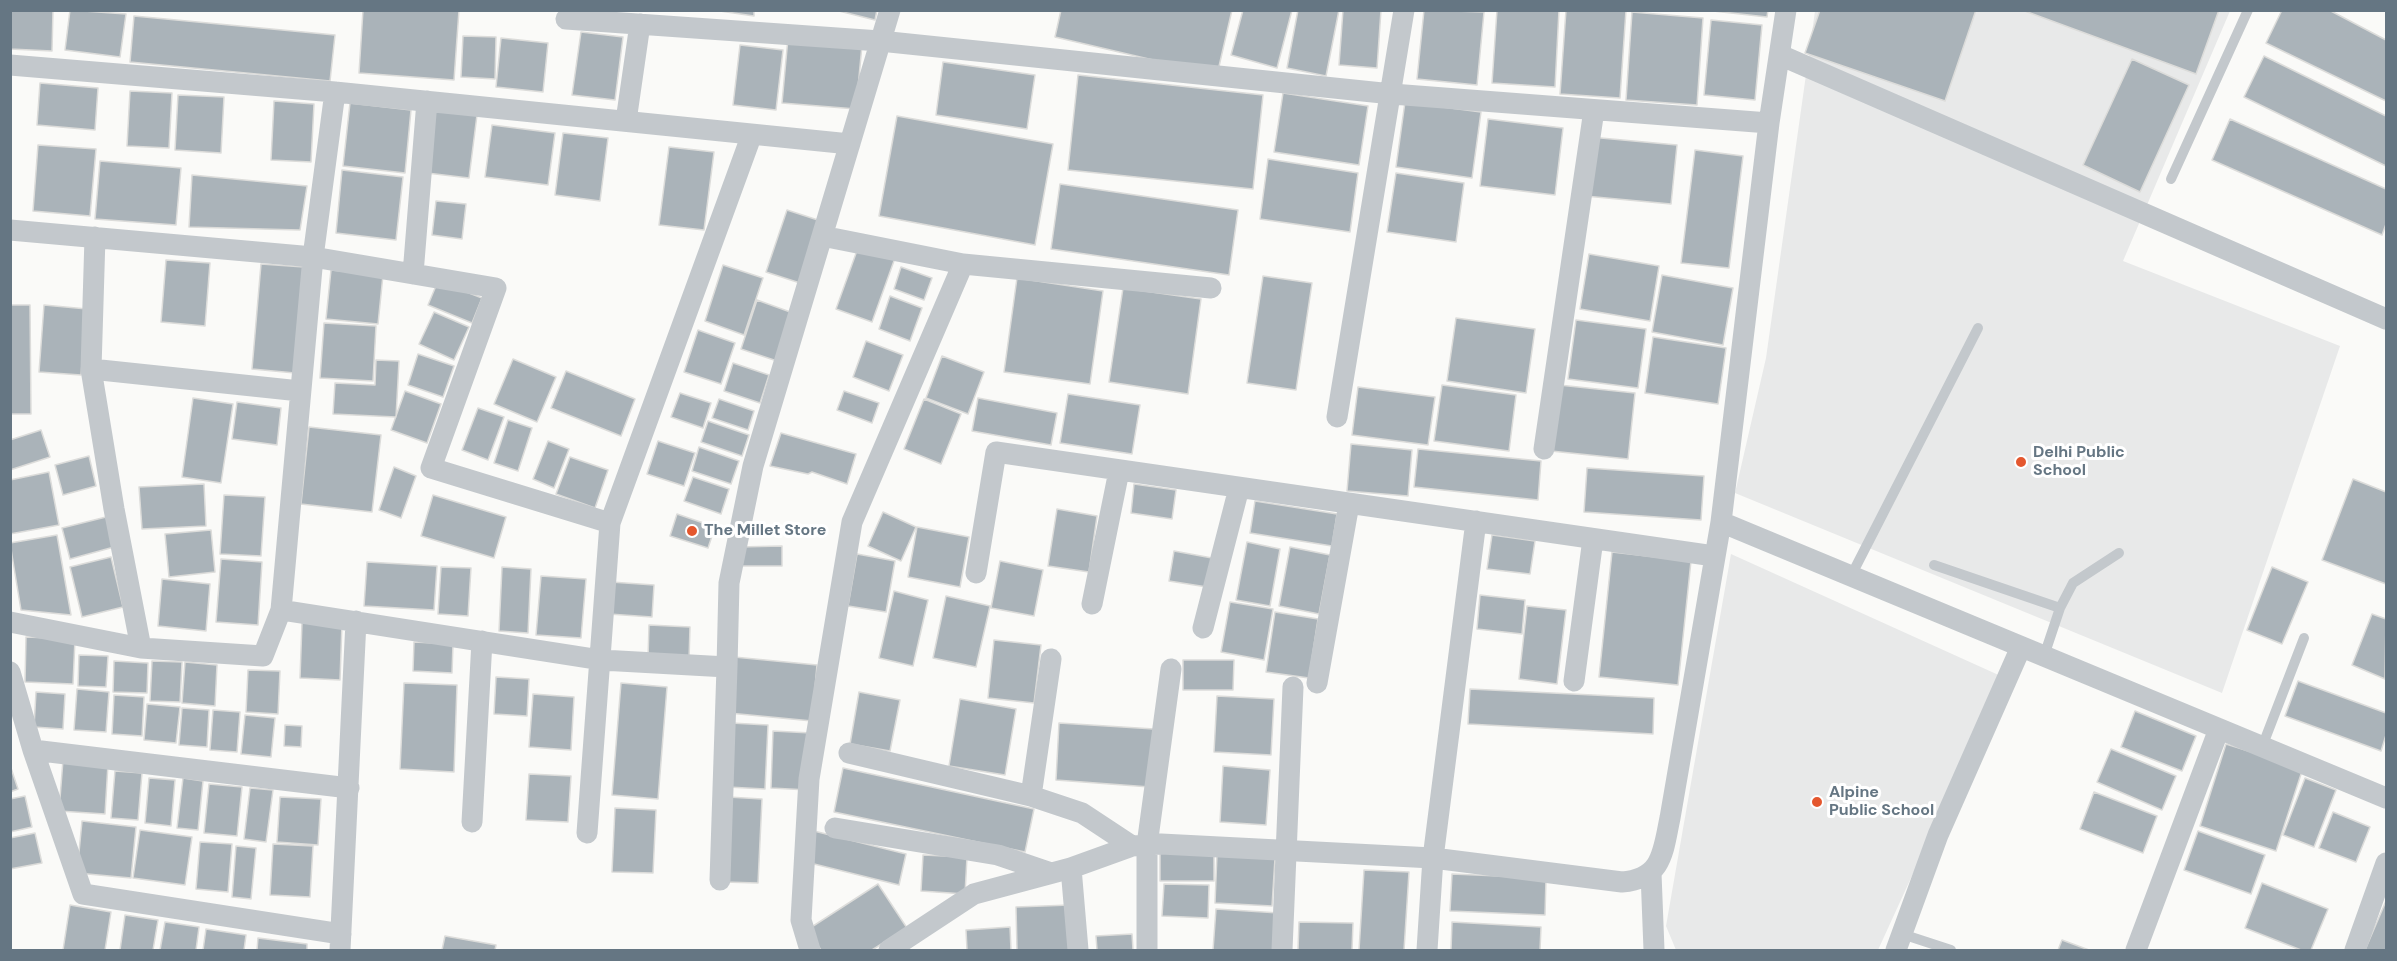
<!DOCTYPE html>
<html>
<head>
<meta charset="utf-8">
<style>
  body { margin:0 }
  #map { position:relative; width:2397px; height:961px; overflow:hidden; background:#fafaf8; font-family:"DM Sans",sans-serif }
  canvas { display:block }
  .frame { position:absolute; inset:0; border:12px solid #657683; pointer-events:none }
</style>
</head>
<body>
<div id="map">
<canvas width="2397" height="961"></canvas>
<div class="frame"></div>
</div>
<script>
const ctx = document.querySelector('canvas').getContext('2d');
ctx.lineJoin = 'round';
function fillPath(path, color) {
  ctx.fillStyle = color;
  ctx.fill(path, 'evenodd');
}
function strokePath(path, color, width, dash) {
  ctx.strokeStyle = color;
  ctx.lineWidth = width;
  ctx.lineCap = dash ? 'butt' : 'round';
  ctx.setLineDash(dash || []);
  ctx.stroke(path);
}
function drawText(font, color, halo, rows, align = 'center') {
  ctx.font = font + ' "DM Sans",sans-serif';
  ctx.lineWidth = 6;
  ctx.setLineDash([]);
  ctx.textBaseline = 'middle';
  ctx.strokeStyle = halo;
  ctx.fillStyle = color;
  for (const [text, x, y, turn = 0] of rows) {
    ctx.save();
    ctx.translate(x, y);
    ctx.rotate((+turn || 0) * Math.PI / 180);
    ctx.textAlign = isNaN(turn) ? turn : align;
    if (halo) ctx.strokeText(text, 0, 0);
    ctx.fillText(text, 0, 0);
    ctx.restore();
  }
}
fillPath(new Path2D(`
  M 1815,11 L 2230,11 L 2123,261 L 2340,346 L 2222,693 L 1735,493 L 1766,358 Z
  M 1731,554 L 2003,677 L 1878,950 L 1676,950 L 1666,926 Z`), '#e8e9e9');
const building = new Path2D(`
  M 10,10 L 53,10 L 52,51 L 10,49 Z
  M 70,10 L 126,14 L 120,57 L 65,50 Z
  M 363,10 L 459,10 L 454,80 L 359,73 Z
  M 713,10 L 754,10 L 754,16 Z
  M 835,10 L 877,10 L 875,20 Z
  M 1061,10 L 1232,10 L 1217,75 L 1055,37 Z
  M 1243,10 L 1292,10 L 1277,68 L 1231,55 Z
  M 1298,10 L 1339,10 L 1326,76 L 1287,68 Z
  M 1343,10 L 1381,10 L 1377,68 L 1339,65 Z
  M 1424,10 L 1484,12 L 1477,85 L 1417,79 Z
  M 1497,10 L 1559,10 L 1555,87 L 1492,83 Z
  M 1566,10 L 1626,10 L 1620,98 L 1560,94 Z
  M 1704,10 L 1768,10 L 1767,17 Z
  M 1820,10 L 1976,10 L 1945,101 L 1805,53 Z
  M 2022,10 L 2219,10 L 2196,74 Z
  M 2282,10 L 2329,10 L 2386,40 L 2386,101 L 2266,43 Z
  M 1632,12 L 1703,18 L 1697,105 L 1626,100 Z
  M 134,16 L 335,35 L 330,81 L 130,62 Z
  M 1711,20 L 1762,25 L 1755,100 L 1704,95 Z
  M 581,32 L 623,37 L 615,100 L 572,95 Z
  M 463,36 L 496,37 L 495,79 L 461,77 Z
  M 501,38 L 548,43 L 543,92 L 496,87 Z
  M 788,38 L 862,45 L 856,109 L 782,103 Z
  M 740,45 L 783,50 L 776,110 L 733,105 Z
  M 2264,56 L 2386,116 L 2386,166 L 2244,97 Z
  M 2132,59 L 2189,85 L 2140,192 L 2083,165 Z
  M 943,62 L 1035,75 L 1027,129 L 936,115 Z
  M 1078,75 L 1263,95 L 1253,189 L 1068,170 Z
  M 40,83 L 98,88 L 95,130 L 37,125 Z
  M 130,91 L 172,93 L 169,148 L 127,146 Z
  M 1283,93 L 1368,106 L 1359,165 L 1274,152 Z
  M 178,95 L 224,97 L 221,153 L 175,150 Z
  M 274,101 L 314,104 L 311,162 L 271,160 Z
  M 1405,102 L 1481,112 L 1472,178 L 1396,167 Z
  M 350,103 L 411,110 L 405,173 L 343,166 Z
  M 435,110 L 477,115 L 469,178 L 427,173 Z
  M 897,116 L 1053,144 L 1035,245 L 879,216 Z
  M 1488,119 L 1563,128 L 1555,195 L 1480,186 Z
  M 2230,119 L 2386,189 L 2386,224 L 2382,235 L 2212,160 Z
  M 492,125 L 555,133 L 548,185 L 485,177 Z
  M 563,133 L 608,138 L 600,201 L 555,195 Z
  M 1590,137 L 1677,145 L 1671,204 L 1585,196 Z
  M 38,145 L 96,149 L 90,216 L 33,211 Z
  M 669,147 L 714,152 L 704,230 L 659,225 Z
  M 1695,150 L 1743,156 L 1729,268 L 1681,263 Z
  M 1268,159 L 1358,173 L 1350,232 L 1260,219 Z
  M 100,161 L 181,168 L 176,225 L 95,219 Z
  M 342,170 L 403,177 L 396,240 L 336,233 Z
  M 1396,173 L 1464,183 L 1456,242 L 1387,232 Z
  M 192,175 L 307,186 L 300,230 L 189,227 Z
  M 1060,184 L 1238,210 L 1229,275 L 1051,249 Z
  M 436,201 L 466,204 L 462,239 L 432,235 Z
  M 787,210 L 824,222 L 803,284 L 766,272 Z
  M 859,245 L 895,258 L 872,322 L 836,309 Z
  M 1589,254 L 1659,266 L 1650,321 L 1580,309 Z
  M 166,260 L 210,263 L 205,326 L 161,322 Z
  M 261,264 L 304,267 L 295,373 L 252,369 Z
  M 723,265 L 763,278 L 744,335 L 705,321 Z
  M 901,267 L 932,278 L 924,300 L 894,289 Z
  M 331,270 L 383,275 L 378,324 L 326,319 Z
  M 1662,275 L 1733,288 L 1723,345 L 1652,332 Z
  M 1263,276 L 1312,283 L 1296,390 L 1247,383 Z
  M 1017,278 L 1103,291 L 1090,384 L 1004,372 Z
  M 438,281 L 482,298 L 472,323 L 428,305 Z
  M 1123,288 L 1201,299 L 1188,394 L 1109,382 Z
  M 890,296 L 922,308 L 910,341 L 879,329 Z
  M 757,300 L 793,313 L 777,361 L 741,349 Z
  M 10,305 L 30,305 L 31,414 L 10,414 Z
  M 44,305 L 87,309 L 81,375 L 39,372 Z
  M 434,312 L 469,327 L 454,360 L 419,344 Z
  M 1456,318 L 1535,329 L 1526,393 L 1447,381 Z
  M 1576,320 L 1646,329 L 1638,388 L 1568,379 Z
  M 324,323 L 376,326 L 373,381 L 320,378 Z
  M 698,330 L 735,343 L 721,384 L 684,372 Z
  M 1653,337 L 1726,348 L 1718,404 L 1645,393 Z
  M 866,341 L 903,355 L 889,391 L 853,377 Z
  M 418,354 L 454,366 L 443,397 L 408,385 Z
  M 942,356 L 984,372 L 968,414 L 926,398 Z
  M 513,359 L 556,377 L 537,422 L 494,404 Z
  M 376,360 L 399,361 L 396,417 L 333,414 L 335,383 L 375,385 Z
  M 733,363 L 769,375 L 760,403 L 724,391 Z
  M 566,371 L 635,399 L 621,436 L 551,408 Z
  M 1442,385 L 1516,395 L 1509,451 L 1434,441 Z
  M 1559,385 L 1635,393 L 1628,459 L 1551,451 Z
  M 1358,387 L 1435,397 L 1428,445 L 1352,435 Z
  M 405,391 L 441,404 L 427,443 L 391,430 Z
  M 844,391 L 879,403 L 872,423 L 837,410 Z
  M 680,393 L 711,403 L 703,428 L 671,417 Z
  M 1068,394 L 1140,405 L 1132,454 L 1060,443 Z
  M 193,398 L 233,404 L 221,483 L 182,477 Z
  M 978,398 L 1057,413 L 1051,445 L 972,431 Z
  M 719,399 L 754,411 L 748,430 L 712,418 Z
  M 924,399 L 961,414 L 941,464 L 904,449 Z
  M 237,402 L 281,408 L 277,445 L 232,439 Z
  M 478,408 L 504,417 L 488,460 L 462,450 Z
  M 508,420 L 532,428 L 518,471 L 494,463 Z
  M 708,421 L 749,435 L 742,456 L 701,442 Z
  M 309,427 L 381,435 L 372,512 L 301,504 Z
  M 41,430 L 50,457 L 10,470 L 10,440 Z
  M 781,433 L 856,454 L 847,484 L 812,472 L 808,474 L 770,466 Z
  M 548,441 L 569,449 L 554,488 L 533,479 Z
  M 658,441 L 695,453 L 684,486 L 647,474 Z
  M 1351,444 L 1412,450 L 1408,496 L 1347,491 Z
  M 699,447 L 739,461 L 731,484 L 692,471 Z
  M 1418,449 L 1541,461 L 1538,500 L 1414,487 Z
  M 89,456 L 96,486 L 63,495 L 55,465 Z
  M 570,457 L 608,470 L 595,508 L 556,494 Z
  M 394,467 L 416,476 L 401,518 L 379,510 Z
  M 1587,468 L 1704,476 L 1701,520 L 1584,512 Z
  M 49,472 L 59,525 L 10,534 L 10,480 Z
  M 693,477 L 729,489 L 721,514 L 684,501 Z
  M 2353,479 L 2386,492 L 2386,584 L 2322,560 Z
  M 204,484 L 206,526 L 142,529 L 139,487 Z
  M 1134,484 L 1176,490 L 1172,519 L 1131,513 Z
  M 224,495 L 265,497 L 261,556 L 220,554 Z
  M 433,495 L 506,517 L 494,558 L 421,536 Z
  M 1255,501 L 1337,514 L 1332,546 L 1250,533 Z
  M 1057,509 L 1097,516 L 1089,572 L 1048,566 Z
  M 883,512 L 916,527 L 901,561 L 868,546 Z
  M 677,514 L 715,527 L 708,548 L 670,536 Z
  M 106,517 L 114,547 L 70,559 L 62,528 Z
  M 917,527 L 969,537 L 960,587 L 908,577 Z
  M 211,530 L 215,572 L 169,577 L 165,534 Z
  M 57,535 L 71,615 L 21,610 L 10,543 Z
  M 1492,535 L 1535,541 L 1530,574 L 1487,569 Z
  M 1247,542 L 1280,549 L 1270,606 L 1236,600 Z
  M 782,546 L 782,566 L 738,566 L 738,547 Z
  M 1290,547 L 1330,555 L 1319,614 L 1279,606 Z
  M 1174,551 L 1212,558 L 1207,587 L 1169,581 Z
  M 1612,552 L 1691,561 L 1678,685 L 1599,677 Z
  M 857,554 L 895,561 L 886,612 L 848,606 Z
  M 111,557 L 123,607 L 82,617 L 70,567 Z
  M 221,559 L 262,562 L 258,625 L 216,622 Z
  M 1000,561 L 1043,570 L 1034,616 L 991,608 Z
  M 367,562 L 437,566 L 434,610 L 364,606 Z
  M 441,567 L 471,568 L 468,616 L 438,614 Z
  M 502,567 L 531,569 L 528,633 L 499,631 Z
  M 2272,567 L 2308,582 L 2282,644 L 2247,630 Z
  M 541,576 L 586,579 L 581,638 L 536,635 Z
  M 162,579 L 210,584 L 206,631 L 158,626 Z
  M 611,582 L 654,585 L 652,617 L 609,614 Z
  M 894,591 L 928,600 L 913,666 L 879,658 Z
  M 1480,595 L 1525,600 L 1522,634 L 1477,629 Z
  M 946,596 L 990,606 L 976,667 L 933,658 Z
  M 1230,602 L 1273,609 L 1264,660 L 1221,652 Z
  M 1527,606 L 1566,610 L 1557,684 L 1519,679 Z
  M 1275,612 L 1318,619 L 1309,678 L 1266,672 Z
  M 2372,614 L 2386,619 L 2385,679 L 2352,665 Z
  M 302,622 L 342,623 L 340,680 L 300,678 Z
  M 649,625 L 690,627 L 689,660 L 648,658 Z
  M 26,637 L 75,639 L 73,684 L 25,682 Z
  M 994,640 L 1041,645 L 1034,703 L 988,698 Z
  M 414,642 L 453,644 L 452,673 L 413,671 Z
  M 79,655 L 108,656 L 106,687 L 78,686 Z
  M 734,657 L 817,665 L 812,721 L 729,713 Z
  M 1183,660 L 1234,660 L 1233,690 L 1183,690 Z
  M 114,661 L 148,663 L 147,693 L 113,692 Z
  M 152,661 L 182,662 L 180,702 L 150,701 Z
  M 185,662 L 217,665 L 215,706 L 182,703 Z
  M 248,670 L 280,671 L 278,714 L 246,712 Z
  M 496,677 L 529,679 L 527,716 L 494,714 Z
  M 2298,681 L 2386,713 L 2386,735 L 2381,751 L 2285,716 Z
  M 404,683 L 457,685 L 454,772 L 400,769 Z
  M 621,683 L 667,687 L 658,799 L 612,795 Z
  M 77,689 L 109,692 L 106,732 L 74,730 Z
  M 1470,689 L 1654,698 L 1653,734 L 1468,724 Z
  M 36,692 L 65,694 L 63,729 L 34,727 Z
  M 859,692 L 900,700 L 890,751 L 850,744 Z
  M 533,694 L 574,697 L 571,750 L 529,747 Z
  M 114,695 L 144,697 L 142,736 L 112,734 Z
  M 1217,696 L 1274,699 L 1271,755 L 1214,752 Z
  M 960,699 L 1016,709 L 1005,775 L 949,766 Z
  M 147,704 L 180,707 L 176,743 L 144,740 Z
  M 182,708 L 209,710 L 207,747 L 179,745 Z
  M 213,710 L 240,712 L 237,752 L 210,750 Z
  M 2135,711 L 2196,736 L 2182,771 L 2121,747 Z
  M 245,715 L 275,718 L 271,757 L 241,754 Z
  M 731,723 L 768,725 L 765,789 L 728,787 Z
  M 1059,723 L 1154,729 L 1150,787 L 1056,780 Z
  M 285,725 L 302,726 L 301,747 L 284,746 Z
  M 773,731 L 811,733 L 808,790 L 771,788 Z
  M 2226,744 L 2303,768 L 2276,851 L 2200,826 Z
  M 2111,749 L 2176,776 L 2162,810 L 2097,782 Z
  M 63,760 L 108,764 L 105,814 L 59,811 Z
  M 10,765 L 18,789 L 10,792 Z
  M 1223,766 L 1270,770 L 1266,825 L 1220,822 Z
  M 843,768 L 1034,809 L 1025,852 L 834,812 Z
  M 115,771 L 142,773 L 138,820 L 111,818 Z
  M 529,774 L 571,776 L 568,822 L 526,820 Z
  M 149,778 L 175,780 L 171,826 L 145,823 Z
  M 183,778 L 203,781 L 198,830 L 177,828 Z
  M 2305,778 L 2336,790 L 2314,847 L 2283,835 Z
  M 209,784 L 242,787 L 237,836 L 204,833 Z
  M 250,788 L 273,790 L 266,842 L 244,839 Z
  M 2094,792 L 2157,816 L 2143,853 L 2080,829 Z
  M 25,796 L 32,827 L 10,832 L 10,799 Z
  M 280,797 L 321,799 L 318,845 L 277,842 Z
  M 728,797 L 762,799 L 758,883 L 724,882 Z
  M 615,808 L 656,810 L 653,873 L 612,872 Z
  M 2333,812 L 2370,827 L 2356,862 L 2319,848 Z
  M 82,821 L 136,827 L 131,878 L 77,873 Z
  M 140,830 L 192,837 L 185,885 L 133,878 Z
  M 814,831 L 906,854 L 899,885 L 806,862 Z
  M 2198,831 L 2265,855 L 2251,894 L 2184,870 Z
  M 35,833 L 42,863 L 10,869 L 10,838 Z
  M 200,842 L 232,844 L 228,892 L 196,889 Z
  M 273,844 L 313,846 L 310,897 L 270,895 Z
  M 236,846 L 256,848 L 251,899 L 232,897 Z
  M 1160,850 L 1214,851 L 1214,881 L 1160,881 Z
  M 1217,854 L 1275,858 L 1272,906 L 1215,903 Z
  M 923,855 L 967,857 L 965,894 L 921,891 Z
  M 1364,870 L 1409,872 L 1404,950 L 1359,950 Z
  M 1452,874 L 1546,878 L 1545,915 L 1450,911 Z
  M 2262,883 L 2328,909 L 2311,950 L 2301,950 L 2245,928 Z
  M 878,884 L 907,928 L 872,950 L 821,950 L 807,930 Z
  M 1164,884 L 1209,885 L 1208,918 L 1162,916 Z
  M 2386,901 L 2386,950 L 2365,950 Z
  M 70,905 L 111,912 L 105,950 L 63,950 Z
  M 1070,905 L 1072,950 L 1017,950 L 1016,907 Z
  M 1216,909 L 1279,913 L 1277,950 L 1213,950 Z
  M 125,915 L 158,920 L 153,950 L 120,950 Z
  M 165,922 L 199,927 L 196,950 L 160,950 Z
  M 1299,922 L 1353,923 L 1352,950 L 1298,950 Z
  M 1452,922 L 1541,927 L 1540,950 L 1451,950 Z
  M 1010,927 L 1011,950 L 967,950 L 966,930 Z
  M 206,929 L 246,935 L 244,950 L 203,950 Z
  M 1132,934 L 1133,950 L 1097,950 L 1096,936 Z
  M 445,936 L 496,945 L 495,950 L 442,950 Z
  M 258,938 L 307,944 L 307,950 L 257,950 Z
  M 2062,940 L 2089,950 L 2058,950 Z`);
fillPath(building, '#aab3b9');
strokePath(building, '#dcdcda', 1.5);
strokePath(new Path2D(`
  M 2171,179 L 2248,10
  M 1934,565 L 2060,608 L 2044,656
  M 1851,576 L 1978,328
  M 2060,608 L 2073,583 L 2119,553
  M 2262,747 L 2304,638
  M 1902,934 L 1951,950`), '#c3c8cc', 10);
strokePath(new Path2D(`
  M 566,19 L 880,41 L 1392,94 L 1769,123
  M 1780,55 L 2386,319
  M 10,65 L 335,92 L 850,144
  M 626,121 L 640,24
  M 10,230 L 313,257 L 496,288 L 431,468 L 610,523
  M 822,236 L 963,264
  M 95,237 L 91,369 L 114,509 L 141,648
  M 413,274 L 427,101
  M 91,369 L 300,391
  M 1337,417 L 1404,10
  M 1544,449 L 1594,110
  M 1721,522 L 2386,798
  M 976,573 L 996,452 L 1714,556
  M 1092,604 L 1119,471
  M 281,610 L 313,257 L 335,92
  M 10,622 L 141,648 L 263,656 L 281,610 L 601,660 L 727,667 L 729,583 L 753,466 L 890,10
  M 1203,628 L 1239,488
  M 10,672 L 33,750 L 83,894 L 341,934
  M 1574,681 L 1593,539
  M 1317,683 L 1349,504
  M 33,750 L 349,788
  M 849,753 L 1031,796 L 1082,813 L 1132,846
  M 1031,796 L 1051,659
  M 472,822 L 482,641
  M 835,828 L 998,855 L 1051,873
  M 587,833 L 610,523 L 752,134
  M 1071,868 L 1078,950
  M 1651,873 L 1654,950
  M 720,880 L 727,667
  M 340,950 L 356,621
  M 810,950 L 801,920 L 809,779 L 852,522 L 963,264 L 1211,288
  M 889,950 L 974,894 L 1071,868 L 1132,846 L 1161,844 L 1433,858 L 1622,882 C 1663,879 1663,851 1670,818 L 1721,522 L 1769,123 L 1786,10
  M 1147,950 L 1147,845 L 1171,669
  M 1282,950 L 1293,687
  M 1427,950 L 1433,858 L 1476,521
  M 1896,950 L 1938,835 L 2021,647
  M 2136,950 L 2219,729
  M 2355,950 L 2386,863`), '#c3c8cc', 21);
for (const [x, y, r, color] of [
  [2021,462,6,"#e4572e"],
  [692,531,6,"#e4572e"],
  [1817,802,6,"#e4572e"]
]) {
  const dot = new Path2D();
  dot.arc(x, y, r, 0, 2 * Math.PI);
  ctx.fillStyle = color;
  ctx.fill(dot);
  strokePath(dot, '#fff', 2);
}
drawText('bold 16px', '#657683', '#fff', [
  ["Delhi Public",2033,453],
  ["School",2033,471],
  ["The Millet Store",704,531],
  ["Alpine",1829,793],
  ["Public School",1829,811]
], 'left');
</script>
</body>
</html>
